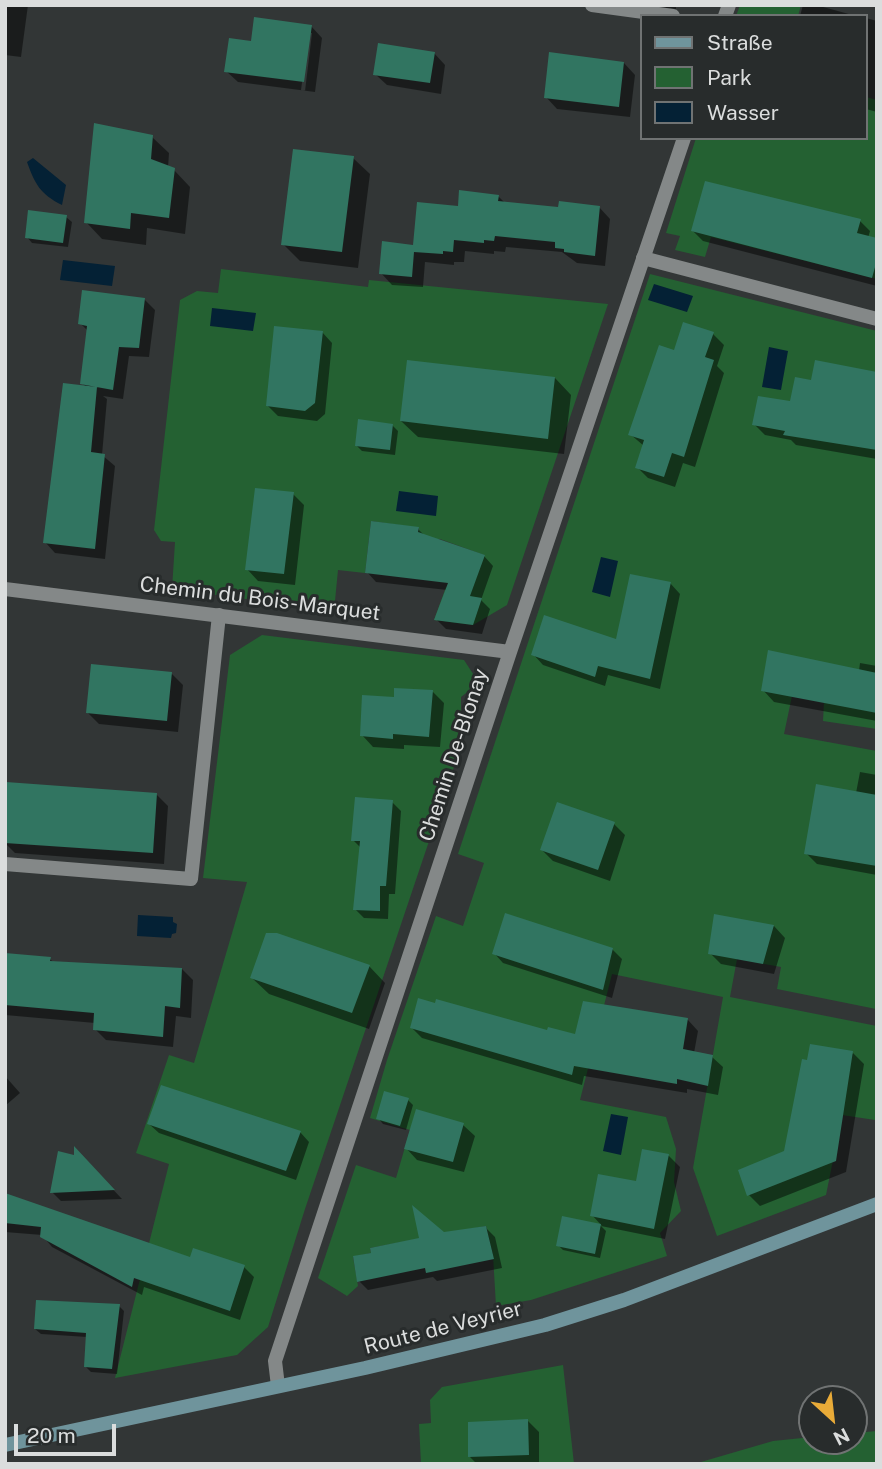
<!DOCTYPE html>
<html>
<head>
<meta charset="utf-8">
<style>
  body { margin:0 }
  #map { position:relative; width:882px; height:1469px; overflow:hidden; background:#323636; font-family:"Public Sans",sans-serif }
  canvas { display:block }
  .frame { position:absolute; inset:0; border:7px solid #dbdddd; pointer-events:none }
  .legend { position:absolute; left:640px; top:14px; width:228px; height:126px; box-sizing:border-box; background:#282c2c; border:2px solid #707373; margin:0; padding:9px 12px; list-style:none; font-size:21px; color:#dbdddd }
  .legend li { display:flex; align-items:center; gap:14px; height:35px }
  .legend b { width:35px; border:2px solid #707373 }
  .north { position:absolute; left:798px; top:1385px; width:70px; height:70px; box-sizing:border-box; background:#282c2c; border:2px solid #707373; border-radius:50%; rotate:153deg; font-size:19px; font-weight:700; line-height:28px; text-align:center; color:#dbdddd }
  .north::after { content:''; display:block; margin:auto; width:24px; height:32px; background:#e9ab38; clip-path:polygon(50% 0,100% 100%,50% 72%,0 100%) }
  .scale { position:absolute; left:14px; top:1424px; width:102px; height:32px; box-sizing:border-box; border:4px solid #dbdddd; border-top:0; padding-left:9px; font-size:21px; line-height:24px; white-space:nowrap; color:#dbdddd; -webkit-text-stroke:5px #282c2c; paint-order:stroke }
</style>
</head>
<body>
<div id="map">
<canvas width="882" height="1469"></canvas>
<div class="frame"></div>
<ul class="legend">
<li><b style="height:9px;background:#6f949c"></b>Straße</li>
<li><b style="height:19px;background:#246132"></b>Park</li>
<li><b style="height:19px;background:#042135"></b>Wasser</li>
</ul>
<div class="north">N</div>
<div class="scale">20 m</div>
</div>
<script>
const ctx = document.querySelector('canvas').getContext('2d');
ctx.lineJoin = 'round';
function fillPath(path, color) {
  ctx.fillStyle = color;
  ctx.fill(path, 'evenodd');
}
function strokePath(path, color, width, dash) {
  ctx.strokeStyle = color;
  ctx.lineWidth = width;
  ctx.lineCap = dash ? 'butt' : 'round';
  ctx.setLineDash(dash || []);
  ctx.stroke(path);
}
function drawText(font, color, halo, rows, align = 'center') {
  ctx.font = font + ' "Public Sans",sans-serif';
  ctx.lineWidth = 6;
  ctx.setLineDash([]);
  ctx.textBaseline = 'middle';
  ctx.strokeStyle = halo;
  ctx.fillStyle = color;
  for (const [text, x, y, turn = 0] of rows) {
    ctx.save();
    ctx.translate(x, y);
    ctx.rotate((+turn || 0) * Math.PI / 180);
    ctx.textAlign = isNaN(turn) ? turn : align;
    if (halo) ctx.strokeText(text, 0, 0);
    ctx.fillText(text, 0, 0);
    ctx.restore();
  }
}
fillPath(new Path2D(`
  M 740,5 L 801,5 L 798,16 L 736,16 Z
  M 866,97 L 877,100 L 877,279 L 711,237 L 705,257 L 675,250 L 680,236 L 666,233 L 696,138 L 866,138 Z
  M 221,269 L 368,287 L 369,280 L 608,304 L 507,605 L 473,625 L 434,620 L 446,587 L 470,595 L 484,555 L 440,539 L 417,540 L 419,528 L 371,521 L 365,573 L 338,570 L 334,611 L 172,589 L 175,542 L 161,541 L 154,530 L 180,300 L 197,291 L 218,293 Z
  M 650,274 L 877,331 L 877,729 L 823,721 L 824,702 L 792,696 L 784,734 L 877,751 L 876,1009 L 777,989 L 781,967 L 737,959 L 730,997 L 877,1026 L 875,1120 L 842,1115 L 826,1195 L 717,1236 L 693,1168 L 723,997 L 612,974 L 580,1100 L 666,1117 L 676,1149 L 674,1182 L 681,1211 L 660,1233 L 667,1256 L 531,1300 L 496,1306 L 493,1255 L 486,1226 L 370,1248 L 371,1253 L 353,1257 L 358,1286 L 347,1296 L 318,1278 L 356,1165 L 396,1178 L 410,1130 L 370,1118 L 387,1060 L 436,916 L 463,926 L 484,863 L 458,854 Z
  M 262,635 L 464,660 L 479,683 L 461,697 L 461,742 L 453,770 L 305,1209 L 268,1327 L 237,1355 L 115,1378 L 169,1164 L 136,1153 L 169,1055 L 194,1063 L 247,882 L 203,878 L 230,655 Z
  M 563,1365 L 574,1464 L 421,1464 L 419,1424 L 431,1423 L 430,1400 L 442,1387 Z
  M 877,1431 L 877,1464 L 694,1464 L 773,1441 L 812,1437 L 812,1441 L 854,1441 L 854,1433 Z`), '#246132');
fillPath(new Path2D(`
  M 33,158 L 66,185 L 62,205 C 40,194 35,184 27,162 Z
  M 63,260 L 115,266 L 112,286 L 60,280 Z
  M 654,284 L 693,296 L 687,312 L 648,300 Z
  M 212,308 L 256,313 L 253,331 L 210,326 Z
  M 769,347 L 788,351 L 781,390 L 762,387 Z
  M 399,491 L 438,496 L 436,516 L 396,511 Z
  M 601,557 L 618,561 L 610,597 L 592,592 Z
  M 138,915 L 173,917 L 173,922 L 177,924 L 176,933 L 172,934 L 171,938 L 137,936 Z
  M 611,1114 L 628,1117 L 621,1155 L 603,1151 Z`), '#042135');
fillPath(new Path2D(`
  M 5,5 L 28,5 L 21,57 L 5,55 Z
  M 640,5 L 676,5 L 676,9 Z
  M 803,5 L 816,5 L 856,16 L 800,16 Z
  M 866,18 L 877,21 L 877,112 L 866,109 Z
  M 311,26 L 322,38 L 315,92 L 238,82 L 226,71 L 252,43 ZM 309,33 L 312,33 L 305,91 L 301,90 Z
  M 434,53 L 445,65 L 441,94 L 387,85 L 375,74 Z
  M 624,63 L 635,75 L 630,117 L 557,109 L 546,97 Z
  M 152,137 L 169,153 L 168,168 L 174,170 L 190,187 L 185,234 L 147,228 L 146,245 L 102,239 L 86,222 Z
  M 353,158 L 370,174 L 358,268 L 300,261 L 283,244 Z
  M 498,196 L 506,204 L 560,209 L 599,207 L 610,219 L 605,266 L 577,263 L 562,252 L 506,247 L 505,252 L 494,251 L 494,254 L 465,251 L 464,262 L 454,262 L 454,265 L 425,262 L 423,287 L 392,285 L 381,273 L 459,208 Z
  M 66,217 L 72,222 L 68,247 L 32,243 L 27,237 Z
  M 860,221 L 870,231 L 868,238 L 877,240 L 877,286 L 703,241 L 693,231 Z
  M 144,299 L 155,310 L 149,357 L 129,356 L 123,399 L 103,396 L 107,399 L 102,455 L 115,466 L 105,559 L 55,553 L 45,542 L 86,387 L 82,383 L 88,331 L 80,323 Z
  M 322,332 L 332,343 L 325,414 L 317,421 L 278,416 L 267,405 Z
  M 713,334 L 724,345 L 717,366 L 724,373 L 695,467 L 683,463 L 675,487 L 648,478 L 637,467 L 644,446 L 630,434 L 675,352 Z
  M 555,378 L 571,395 L 564,454 L 418,437 L 401,421 Z
  M 877,386 L 877,459 L 796,445 L 791,440 L 765,435 L 754,424 L 791,403 Z
  M 392,425 L 398,431 L 395,455 L 362,451 L 357,446 Z
  M 293,494 L 304,505 L 295,585 L 258,581 L 247,569 Z
  M 418,529 L 425,536 L 484,556 L 493,566 L 481,600 L 490,609 L 482,634 L 446,629 L 436,619 L 447,590 L 376,582 L 367,572 Z
  M 670,583 L 680,594 L 660,689 L 608,675 L 605,686 L 543,665 L 533,654 L 617,641 Z
  M 860,663 L 877,666 L 877,721 L 774,702 L 763,690 L 859,671 Z
  M 172,674 L 183,685 L 178,732 L 99,724 L 88,713 Z
  M 433,692 L 444,703 L 440,747 L 404,745 L 404,749 L 373,747 L 362,735 L 395,699 Z
  M 860,772 L 877,775 L 877,875 L 817,864 L 806,853 L 856,793 Z
  M 8,784 L 156,794 L 168,806 L 164,864 L 15,853 L 5,843 Z
  M 392,802 L 401,811 L 395,894 L 389,894 L 388,919 L 364,918 L 355,909 L 361,848 L 353,840 Z
  M 614,824 L 625,835 L 610,881 L 553,861 L 542,850 Z
  M 774,926 L 785,938 L 774,974 L 721,964 L 710,953 Z
  M 612,949 L 622,959 L 612,998 L 503,963 L 494,953 Z
  M 5,955 L 50,959 L 54,963 L 182,969 L 193,980 L 191,1018 L 176,1016 L 173,1047 L 106,1040 L 95,1029 L 95,1023 L 5,1015 Z
  M 369,966 L 385,983 L 369,1029 L 269,994 L 252,978 Z
  M 688,1020 L 698,1031 L 694,1053 L 712,1057 L 723,1067 L 718,1095 L 687,1089 L 687,1093 L 584,1076 L 582,1085 L 422,1038 L 412,1028 L 549,1032 L 577,1036 Z
  M 853,1053 L 864,1064 L 846,1172 L 760,1206 L 749,1195 L 786,1152 Z
  M 5,1076 L 20,1093 L 5,1106 Z
  M 408,1100 L 413,1105 L 406,1130 L 383,1124 L 378,1118 Z
  M 149,1124 L 300,1132 L 309,1142 L 296,1180 L 159,1133 Z
  M 463,1125 L 475,1136 L 464,1172 L 417,1160 L 406,1148 Z
  M 76,1150 L 122,1199 L 61,1201 L 52,1192 L 76,1157 Z
  M 644,1151 L 669,1156 L 680,1167 L 665,1239 L 601,1226 L 606,1231 L 600,1258 L 563,1250 L 558,1245 L 564,1218 L 602,1226 L 592,1215 L 637,1183 Z
  M 5,1195 L 191,1259 L 244,1267 L 254,1277 L 240,1320 L 144,1287 L 142,1295 L 52,1247 L 42,1235 L 5,1232 Z
  M 486,1228 L 495,1237 L 502,1268 L 437,1281 L 433,1277 L 368,1290 L 359,1281 L 444,1234 Z
  M 119,1306 L 124,1311 L 117,1374 L 91,1372 L 86,1367 L 87,1337 L 41,1334 L 35,1329 Z
  M 528,1421 L 539,1432 L 539,1464 L 477,1464 L 470,1457 Z`), '#0007');
fillPath(new Path2D(`
  M 254,17 L 312,25 L 304,82 L 224,72 L 229,38 L 251,41 Z
  M 378,43 L 435,52 L 430,83 L 373,75 Z
  M 549,52 L 624,62 L 619,107 L 544,98 Z
  M 94,123 L 153,135 L 151,159 L 175,168 L 169,218 L 131,213 L 130,229 L 84,223 Z
  M 293,149 L 354,156 L 342,252 L 281,245 Z
  M 705,181 L 861,219 L 857,233 L 877,238 L 877,260 L 872,278 L 691,231 Z
  M 459,190 L 499,195 L 498,201 L 558,207 L 559,201 L 600,206 L 595,256 L 564,252 L 564,249 L 555,248 L 555,242 L 495,236 L 494,241 L 484,240 L 484,243 L 454,240 L 453,252 L 443,251 L 443,254 L 414,252 L 412,277 L 379,274 L 382,241 L 413,245 L 417,202 L 458,206 Z
  M 28,210 L 67,215 L 63,243 L 25,238 Z
  M 82,290 L 145,298 L 139,348 L 119,347 L 113,390 L 80,384 L 87,326 L 78,324 Z
  M 683,322 L 714,332 L 705,357 L 714,360 L 684,457 L 672,453 L 664,477 L 635,468 L 644,440 L 628,435 L 659,345 L 674,350 Z
  M 274,326 L 323,331 L 315,403 L 305,411 L 266,406 Z
  M 407,360 L 555,377 L 548,439 L 400,421 Z
  M 815,360 L 877,372 L 877,450 L 783,435 L 785,431 L 752,425 L 758,396 L 790,401 L 795,377 L 811,380 Z
  M 63,383 L 97,387 L 91,452 L 105,454 L 95,549 L 43,543 Z
  M 358,419 L 393,424 L 390,450 L 355,446 Z
  M 255,488 L 294,492 L 284,574 L 245,570 Z
  M 371,521 L 419,527 L 418,532 L 485,555 L 470,596 L 482,598 L 473,625 L 434,620 L 448,583 L 365,573 Z
  M 630,574 L 671,582 L 650,679 L 598,666 L 595,677 L 531,655 L 544,615 L 616,639 Z
  M 768,650 L 877,673 L 877,713 L 761,691 Z
  M 91,664 L 172,672 L 167,721 L 86,713 Z
  M 394,688 L 433,690 L 429,737 L 393,734 L 393,739 L 360,736 L 362,695 L 394,697 Z
  M 6,782 L 157,793 L 153,853 L 5,843 Z
  M 816,784 L 877,795 L 877,866 L 804,854 Z
  M 355,797 L 393,800 L 386,886 L 380,886 L 380,911 L 353,910 L 360,841 L 351,841 Z
  M 557,802 L 615,822 L 598,870 L 540,850 Z
  M 505,913 L 613,948 L 603,990 L 492,954 Z
  M 714,914 L 774,925 L 763,964 L 708,954 Z
  M 266,933 L 277,933 L 370,965 L 352,1013 L 250,978 Z
  M 5,953 L 51,957 L 50,961 L 182,968 L 180,1008 L 165,1006 L 163,1037 L 93,1030 L 94,1013 L 5,1005 Z
  M 418,998 L 435,1003 L 436,999 L 547,1030 L 548,1027 L 575,1034 L 583,1001 L 688,1018 L 683,1049 L 713,1055 L 708,1086 L 677,1079 L 677,1084 L 574,1066 L 572,1075 L 410,1028 Z
  M 810,1044 L 853,1051 L 836,1161 L 747,1196 L 738,1170 L 784,1151 L 802,1059 L 807,1060 Z
  M 161,1085 L 301,1131 L 286,1171 L 147,1124 Z
  M 384,1091 L 409,1098 L 400,1126 L 376,1119 Z
  M 416,1109 L 464,1123 L 453,1162 L 404,1149 Z
  M 74,1146 L 115,1190 L 50,1193 L 58,1151 L 74,1155 Z
  M 642,1149 L 669,1154 L 654,1229 L 590,1216 L 598,1174 L 636,1181 Z
  M 5,1193 L 190,1257 L 193,1248 L 245,1265 L 230,1311 L 134,1278 L 132,1287 L 40,1237 L 41,1227 L 5,1223 Z
  M 412,1205 L 444,1232 L 486,1226 L 494,1259 L 426,1273 L 425,1268 L 357,1282 L 353,1256 L 371,1253 L 370,1248 L 419,1238 Z
  M 562,1216 L 601,1224 L 595,1254 L 556,1246 Z
  M 36,1300 L 120,1304 L 112,1369 L 84,1367 L 86,1333 L 34,1329 Z
  M 528,1419 L 529,1455 L 468,1457 L 468,1422 Z`), '#317561');
strokePath(new Path2D(`
  M 592,5 L 673,16
  M 643,258 L 877,319
  M 5,864 L 191,879 L 219,615`), '#848888', 14);
strokePath(new Path2D(`
  M 725,16 L 729,5
  M 5,589 L 510,652
  M 278,1386 L 275,1361 L 510,652 L 684,138`), '#848888', 14);
strokePath(new Path2D(`
  M 5,1445 L 365,1368 L 545,1325 L 624,1300 L 877,1204`), '#6f949c', 14);
drawText('21px', '#dbdddd', '#282c2c', [
  ["Chemin du Bois-Marquet",260,599,7],
  ["Chemin De-Blonay",454,755,-72],
  ["Route de Veyrier",443,1328,-14]
]);
</script>
</body>
</html>
